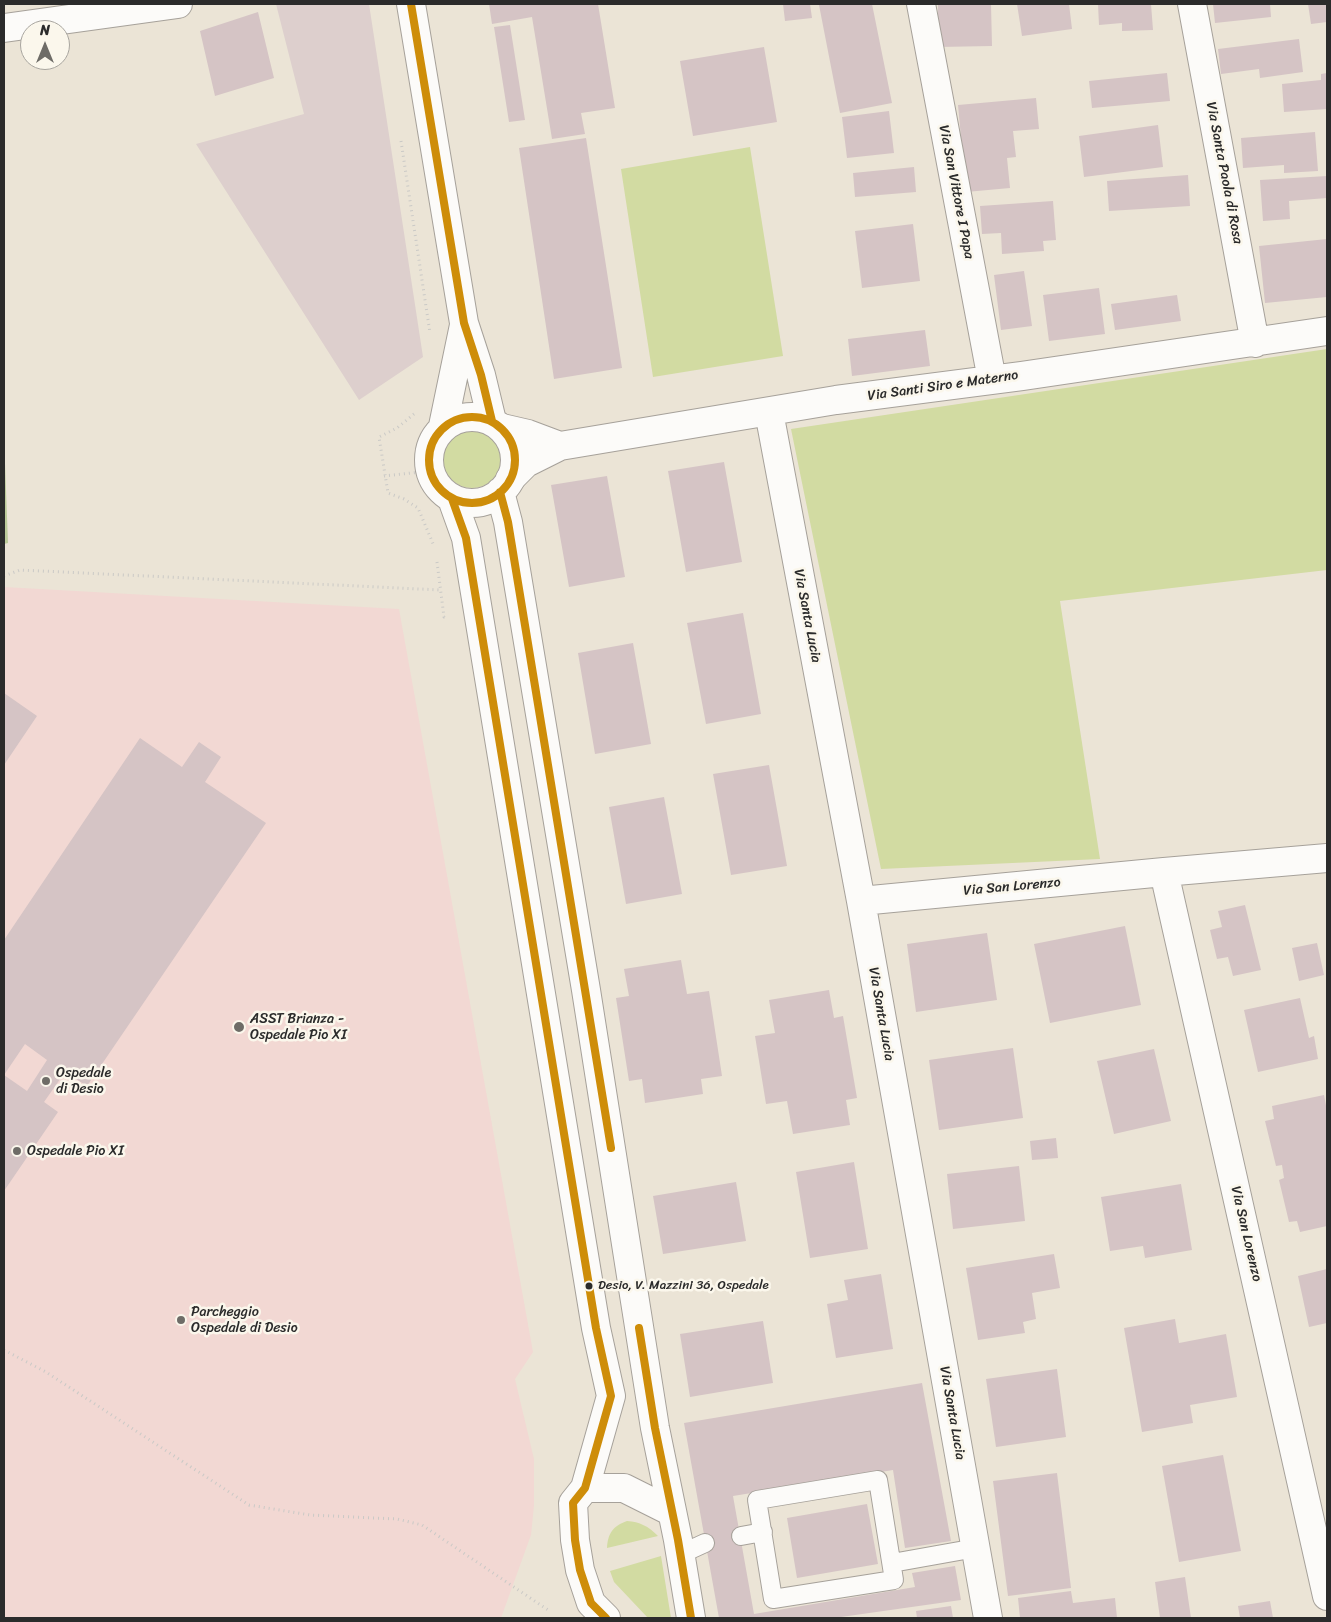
<!DOCTYPE html>
<html>
<head>
<meta charset="utf-8">
<style>
  body { margin:0 }
  #map { position:relative; width:1331px; height:1622px; overflow:hidden; background:#ebe4d6; font-family:Sriracha,sans-serif }
  canvas { display:block }
  .frame { position:absolute; inset:0; border:5px solid #2b2b2b; pointer-events:none }
  .north { position:absolute; left:20px; top:20px; width:50px; height:50px; box-sizing:border-box; background:#fbf7ec; border:1px solid #a8a59f; border-radius:50%; rotate:0deg; font-size:14px; font-weight:700; line-height:20px; text-align:center; color:#2b2b2b }
  .north::after { content:''; display:block; margin:auto; width:18px; height:22px; background:#6e6c67; clip-path:polygon(50% 0,100% 100%,50% 72%,0 100%) }
</style>
</head>
<body>
<div id="map">
<canvas width="1331" height="1622"></canvas>
<div class="frame"></div>
<div class="north">N</div>
</div>
<script>
const ctx = document.querySelector('canvas').getContext('2d');
ctx.lineJoin = 'round';
function fillPath(path, color) {
  ctx.fillStyle = color;
  ctx.fill(path, 'evenodd');
}
function strokePath(path, color, width, dash) {
  ctx.strokeStyle = color;
  ctx.lineWidth = width;
  ctx.lineCap = dash ? 'butt' : 'round';
  ctx.setLineDash(dash || []);
  ctx.stroke(path);
}
function drawText(font, color, halo, rows, align = 'center') {
  ctx.font = font + ' Sriracha,sans-serif';
  ctx.lineWidth = 5;
  ctx.setLineDash([]);
  ctx.textBaseline = 'middle';
  ctx.strokeStyle = halo;
  ctx.fillStyle = color;
  for (const [text, x, y, turn = 0] of rows) {
    ctx.save();
    ctx.translate(x, y);
    ctx.rotate((+turn || 0) * Math.PI / 180);
    ctx.textAlign = isNaN(turn) ? turn : align;
    if (halo) ctx.strokeText(text, 0, 0);
    ctx.fillText(text, 0, 0);
    ctx.restore();
  }
}
fillPath(new Path2D(`
  M 4,587 L 399,609 L 533,1352 L 515,1379 L 534,1459 L 534,1505 L 531,1535 L 501,1618 L 4,1618 Z`), '#f2d8d3');
fillPath(new Path2D(`
  M 276,4 L 369,4 L 423,357 L 359,400 L 196,144 L 304,114 Z`), '#ddcfcd');
fillPath(new Path2D(`
  M 750,147 L 783,356 L 653,377 L 621,169 Z
  M 1327,349 L 1327,570 L 1060,601 L 1100,859 L 881,869 L 791,429 Z
  M442 458a30 30 0 1 1 60 0a30 30 0 1 1-60 0Z
  M 627,1521 C 640,1522 648,1526 658,1536 L 607,1548 C 608,1533 613,1526 627,1521 Z
  M 661,1556 L 671,1618 L 648,1618 L 614,1582 L 610,1571 Z`), '#d2dba2');
fillPath(new Path2D(`
  M 4,437 L 8,543 L 4,544 Z`), '#bccb9a');
fillPath(new Path2D(`
  M 489,4 L 598,4 L 615,108 L 581,113 L 585,134 L 552,139 L 532,17 L 492,24 Z
  M 783,4 L 810,4 L 812,18 L 785,21 Z
  M 826,4 L 872,4 L 892,103 L 840,113 L 819,5 Z
  M 938,4 L 991,4 L 992,46 L 938,47 Z
  M 1017,4 L 1069,4 L 1072,29 L 1022,36 Z
  M 1098,4 L 1151,4 L 1153,30 L 1122,31 L 1122,23 L 1099,25 Z
  M 1213,4 L 1270,4 L 1271,17 L 1215,23 Z
  M 1308,4 L 1327,4 L 1327,22 L 1311,24 Z
  M 258,12 L 274,78 L 215,96 L 200,31 Z
  M 510,25 L 525,120 L 509,122 L 494,27 Z
  M 1299,39 L 1303,72 L 1260,78 L 1259,69 L 1221,74 L 1218,49 Z
  M 764,47 L 777,122 L 693,136 L 680,61 Z
  M 1167,73 L 1170,101 L 1092,108 L 1089,81 Z
  M 1327,73 L 1327,109 L 1284,112 L 1282,84 L 1321,80 L 1321,74 Z
  M 1036,98 L 1039,129 L 1013,131 L 1016,157 L 1007,158 L 1010,188 L 966,192 L 958,105 Z
  M 889,111 L 894,153 L 847,158 L 842,117 Z
  M 1158,125 L 1163,167 L 1084,177 L 1079,136 Z
  M 1315,132 L 1318,171 L 1284,173 L 1284,165 L 1243,168 L 1241,138 Z
  M 586,138 L 622,368 L 554,379 L 519,148 Z
  M 914,167 L 916,192 L 855,197 L 853,173 Z
  M 1188,175 L 1190,206 L 1109,211 L 1107,181 Z
  M 1327,176 L 1327,198 L 1289,201 L 1290,219 L 1263,221 L 1260,180 Z
  M 1053,201 L 1056,240 L 1043,241 L 1044,251 L 1002,254 L 1001,233 L 982,234 L 980,206 Z
  M 913,224 L 920,281 L 862,288 L 855,231 Z
  M 1327,239 L 1327,297 L 1265,303 L 1259,246 Z
  M 1024,271 L 1032,326 L 1001,330 L 994,275 Z
  M 1099,288 L 1105,334 L 1049,341 L 1043,295 Z
  M 1177,295 L 1181,321 L 1115,330 L 1111,304 Z
  M 925,330 L 930,366 L 852,376 L 848,339 Z
  M 724,462 L 742,562 L 686,572 L 668,471 Z
  M 607,476 L 625,577 L 569,587 L 551,485 Z
  M 743,613 L 761,714 L 706,724 L 687,623 Z
  M 633,643 L 651,744 L 595,754 L 578,653 Z
  M 4,693 L 37,716 L 4,765 Z
  M 140,738 L 182,767 L 199,742 L 221,757 L 205,782 L 266,823 L 87,1086 L 65,1072 L 44,1102 L 58,1112 L 4,1191 L 5,1031 L 4,940 ZM 25,1044 L 47,1060 L 27,1091 L 4,1075 Z
  M 769,765 L 787,866 L 731,875 L 713,774 Z
  M 664,797 L 682,894 L 626,904 L 609,807 Z
  M 1245,905 L 1261,970 L 1233,976 L 1228,957 L 1217,959 L 1210,930 L 1222,927 L 1218,911 Z
  M 1125,926 L 1141,1005 L 1050,1023 L 1034,944 Z
  M 987,933 L 997,1000 L 916,1012 L 907,944 Z
  M 1317,943 L 1324,975 L 1299,981 L 1292,948 Z
  M 681,960 L 687,994 L 709,991 L 722,1076 L 701,1079 L 703,1094 L 645,1103 L 642,1079 L 629,1081 L 616,998 L 629,996 L 624,969 Z
  M 829,990 L 834,1018 L 843,1016 L 857,1098 L 846,1100 L 850,1125 L 793,1134 L 787,1101 L 766,1104 L 755,1036 L 775,1033 L 769,1000 Z
  M 1300,998 L 1309,1038 L 1314,1036 L 1318,1059 L 1258,1072 L 1244,1010 Z
  M 1013,1048 L 1023,1118 L 939,1130 L 929,1060 Z
  M 1154,1049 L 1171,1121 L 1114,1134 L 1097,1061 Z
  M 1324,1095 L 1327,1111 L 1327,1226 L 1300,1232 L 1297,1221 L 1289,1222 L 1279,1180 L 1284,1178 L 1282,1165 L 1276,1166 L 1265,1121 L 1274,1119 L 1272,1106 Z
  M 1056,1138 L 1058,1158 L 1032,1160 L 1030,1141 Z
  M 854,1162 L 868,1249 L 810,1258 L 796,1172 Z
  M 1019,1166 L 1025,1221 L 953,1229 L 947,1174 Z
  M 736,1182 L 746,1241 L 663,1254 L 653,1196 Z
  M 1181,1184 L 1192,1250 L 1145,1258 L 1143,1246 L 1110,1251 L 1101,1197 Z
  M 1054,1254 L 1060,1288 L 1032,1293 L 1036,1319 L 1023,1322 L 1025,1333 L 978,1340 L 966,1268 Z
  M 1327,1269 L 1327,1323 L 1309,1327 L 1298,1276 Z
  M 881,1274 L 893,1349 L 836,1358 L 827,1304 L 848,1300 L 844,1280 Z
  M 1175,1319 L 1179,1343 L 1226,1334 L 1237,1397 L 1190,1405 L 1193,1423 L 1142,1432 L 1124,1328 Z
  M 763,1321 L 773,1383 L 690,1397 L 680,1334 Z
  M 1057,1369 L 1066,1437 L 996,1447 L 986,1379 Z
  M 922,1383 L 951,1541 L 905,1548 L 893,1470 L 733,1496 L 754,1614 L 915,1587 L 912,1573 L 955,1566 L 961,1600 L 834,1618 L 719,1618 L 684,1423 Z
  M 1223,1455 L 1241,1551 L 1179,1562 L 1162,1466 Z
  M 1057,1473 L 1071,1588 L 1008,1596 L 993,1481 Z
  M 867,1504 L 878,1564 L 797,1578 L 787,1518 Z
  M 1185,1577 L 1191,1618 L 1160,1618 L 1155,1582 Z
  M 1071,1591 L 1073,1603 L 1115,1598 L 1117,1618 L 1020,1618 L 1018,1598 Z
  M 1270,1601 L 1273,1618 L 1240,1618 L 1238,1606 Z
  M 951,1606 L 953,1618 L 917,1618 L 916,1611 Z`), '#d5c4c5');
const service = new Path2D(`
  M 878,1480 L 894,1580 L 773,1599 L 757,1500 Z
  M 741,1536 L 763,1532
  M 681,1554 L 705,1543
  M 892,1563 L 976,1548`);
const minor = new Path2D(`
  M 921,4 L 992,380
  M 1192,4 L 1255,343
  M 4,28 L 178,4
  M 769,412 L 861,901 L 988,1618
  M 502,428 L 528,434 L 560,446
  M 510,479 L 526,463 L 560,446 L 836,400 L 1022,376 L 1327,331
  M 1164,872 L 1327,858
  M 861,901 L 1164,872 L 1327,1596`);
const tertiary = new Path2D(`
  M 411,4 L 464,323 L 481,375 L 492,421
  M429 460a43 43 0 1 1 86 0a43 43 0 1 1-86 0Z
  M 443,426 L 464,325
  M 500,492 L 508,522 L 586,990 L 655,1428 L 678,1540 L 691,1618
  M 452,499 L 466,538 L 596,1328 L 611,1396 L 585,1488 L 573,1503 L 575,1540 L 580,1570 L 591,1603 L 606,1618
  M 585,1488 L 624,1488 L 672,1512`);
strokePath(service, '#a6a19a', 20);
strokePath(minor, '#a6a19a', 30);
strokePath(tertiary, '#a6a19a', 30);
strokePath(new Path2D(`
  M 401,141 L 430,333
  M 414,414 L 397,428 L 379,437 L 388,493 L 404,499 L 418,508 L 434,546
  M 384,476 L 430,471
  M 437,562 L 444,617 L 448,617
  M 4,576 L 20,570 L 441,590
  M 4,1350 L 46,1372 L 249,1505 L 310,1515 L 397,1519 L 422,1525 L 548,1610`), '#cac9c6', 3, [1, 4]);
strokePath(service, '#fcfbf9', 18);
strokePath(minor, '#fcfbf9', 28);
strokePath(tertiary, '#fcfbf9', 28);
strokePath(new Path2D(`
  M 411,4 L 464,323 L 481,375 L 492,421
  M429 460a43 43 0 1 1 86 0a43 43 0 1 1-86 0Z
  M 500,492 L 508,522 L 611,1148
  M 452,499 L 466,538 L 596,1328 L 611,1396 L 585,1488 L 573,1503 L 575,1540 L 580,1570 L 591,1603 L 606,1618
  M 639,1328 L 655,1428 L 678,1540 L 691,1618`), '#ce8d09', 8);
for (const [x, y, r, color] of [
  [239,1027,6,"#6e6c67"],
  [46,1081,5,"#6e6c67"],
  [17,1151,5,"#6e6c67"],
  [589,1286,4.5,"#2b2b2b"],
  [181,1320,5,"#6e6c67"]
]) {
  const dot = new Path2D();
  dot.arc(x, y, r, 0, 2 * Math.PI);
  ctx.fillStyle = color;
  ctx.fill(dot);
  strokePath(dot, '#fbf7ec', 2);
}
drawText('13px', '#2b2b2b', '#fbf7ec', [
  ["Desio, V. Mazzini 36, Ospedale",598,1286]
], 'left');
drawText('14px', '#2b2b2b', '#fbf7ec', [
  ["Via Santa Paola di Rosa",1224,173,79],
  ["Via San Vittore I Papa",956,192,79],
  ["Via Santi Siro e Materno",943,386,-8],
  ["Via Santa Lucia",807,616,79],
  ["Via San Lorenzo",1012,887,-5],
  ["Via Santa Lucia",881,1014,80],
  ["Via San Lorenzo",1246,1234,77],
  ["Via Santa Lucia",952,1413,80]
]);
drawText('14px', '#2b2b2b', '#fbf7ec', [
  ["ASST Brianza -",250,1019],
  ["Ospedale Pio XI",250,1035],
  ["Ospedale",56,1073],
  ["di Desio",56,1089],
  ["Ospedale Pio XI",27,1151],
  ["Parcheggio",191,1312],
  ["Ospedale di Desio",191,1328]
], 'left');
</script>
</body>
</html>
